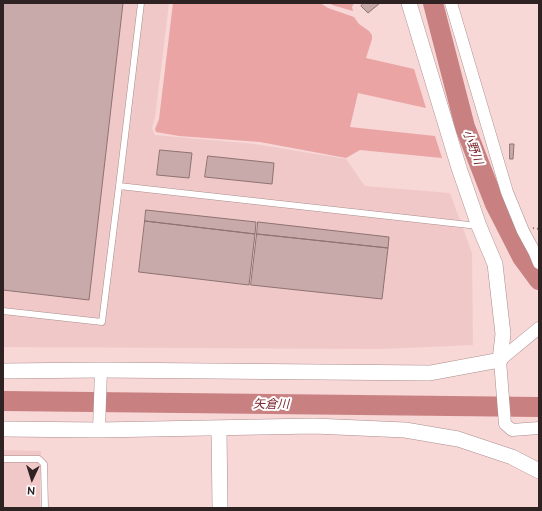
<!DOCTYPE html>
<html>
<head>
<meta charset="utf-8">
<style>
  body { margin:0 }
  #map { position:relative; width:542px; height:511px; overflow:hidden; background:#f8d7d7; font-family:Ubuntu,sans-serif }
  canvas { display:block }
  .frame { position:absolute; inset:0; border:4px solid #2e2222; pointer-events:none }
  .north { position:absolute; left:12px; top:459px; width:40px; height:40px; -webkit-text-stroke:3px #fff; paint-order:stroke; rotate:184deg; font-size:11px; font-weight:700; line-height:16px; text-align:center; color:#2e2222 }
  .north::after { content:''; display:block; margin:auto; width:14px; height:18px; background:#2e2222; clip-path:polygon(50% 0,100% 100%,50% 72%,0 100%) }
</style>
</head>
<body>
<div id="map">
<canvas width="542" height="511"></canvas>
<div class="frame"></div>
<div class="north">N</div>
</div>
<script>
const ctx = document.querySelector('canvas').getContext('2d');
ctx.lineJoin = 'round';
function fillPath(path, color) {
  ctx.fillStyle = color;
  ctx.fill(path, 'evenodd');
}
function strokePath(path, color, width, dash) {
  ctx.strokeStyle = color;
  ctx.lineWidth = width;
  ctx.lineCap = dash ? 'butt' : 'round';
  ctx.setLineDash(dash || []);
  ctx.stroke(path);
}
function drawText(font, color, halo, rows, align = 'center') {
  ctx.font = font + ' Ubuntu,"Noto Sans JP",sans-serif';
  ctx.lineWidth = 4;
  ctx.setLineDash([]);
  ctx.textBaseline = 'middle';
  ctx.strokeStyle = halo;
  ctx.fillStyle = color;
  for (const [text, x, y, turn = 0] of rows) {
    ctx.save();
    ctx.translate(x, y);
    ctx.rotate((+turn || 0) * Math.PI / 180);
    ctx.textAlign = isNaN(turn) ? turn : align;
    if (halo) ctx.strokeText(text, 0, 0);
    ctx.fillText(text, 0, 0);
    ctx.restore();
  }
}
fillPath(new Path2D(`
  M 3,3 L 169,3 L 155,118 L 152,128 L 155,135 L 255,144 L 346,159 L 365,186 L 450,193 L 472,253 L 473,345 L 382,349 L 3,347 Z
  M 3,450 L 41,451 L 40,508 L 3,508 Z`), '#f1c8c8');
fillPath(new Path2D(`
  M 173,3 L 320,3 L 328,8 L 354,17 L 359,24 L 369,31 L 372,35 L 372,39 L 366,58 L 414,69 L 426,108 L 358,93 L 350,127 L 435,136 L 442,158 L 360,150 L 346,158 L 260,142 L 179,136 L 156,132 L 155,129 L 159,119 Z
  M 330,3 L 354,3 L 352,7 L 353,11 L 332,5 Z`), '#eaa4a4');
strokePath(new Path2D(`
  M 433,3 L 465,127 L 495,204 L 522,257 L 539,280
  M 3,401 L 539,407`), '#c88081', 20);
const building = new Path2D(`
  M 3,3 L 123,3 L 89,300 L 3,290 Z
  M 364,3 L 380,3 L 368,13 L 361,6 Z
  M 510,144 L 514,144 L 513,159 L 510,159 Z
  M 160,150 L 192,153 L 189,178 L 157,175 Z
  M 208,156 L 274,163 L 272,184 L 205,177 Z
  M 146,210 L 256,222 L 255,234 L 145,221 Z
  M 145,221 L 255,234 L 249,285 L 139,272 Z
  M 258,222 L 389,237 L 388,248 L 257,234 Z
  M 257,234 L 388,248 L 382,299 L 251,285 Z`);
fillPath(building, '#c9aaaa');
strokePath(building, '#8f7272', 1);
const service = new Path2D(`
  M 119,186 L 478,226
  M 3,311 L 102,322 L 119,186 L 141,3
  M 3,459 L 39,459 L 44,464 L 45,508`);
const minor = new Path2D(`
  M 451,3 L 507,192 L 523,231 L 535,253 L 539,263
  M 539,328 L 500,360 L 505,424 L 512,430 L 539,428
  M 99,430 L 101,370`);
const tertiary = new Path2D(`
  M 3,371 L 101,370 L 430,373 L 500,360 L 503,334 L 495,264 L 479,226 L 459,168 L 409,3
  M 219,428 L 220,508
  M 3,429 L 99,430 L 314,426 L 405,430 L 458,439 L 512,457 L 539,471`);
strokePath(service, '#ab8d8d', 7);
strokePath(minor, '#ab8d8d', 13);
strokePath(tertiary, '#ab8d8d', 16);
strokePath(new Path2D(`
  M 533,228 L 539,229 L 539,227`), '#8a7474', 2, [1, 3]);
strokePath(service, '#fff', 6);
strokePath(minor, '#fff', 12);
strokePath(tertiary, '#fff', 15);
drawText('italic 12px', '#79232c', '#fff', [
  ["小野川",473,147,70],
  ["矢倉川",271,404,1]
]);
</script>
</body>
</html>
